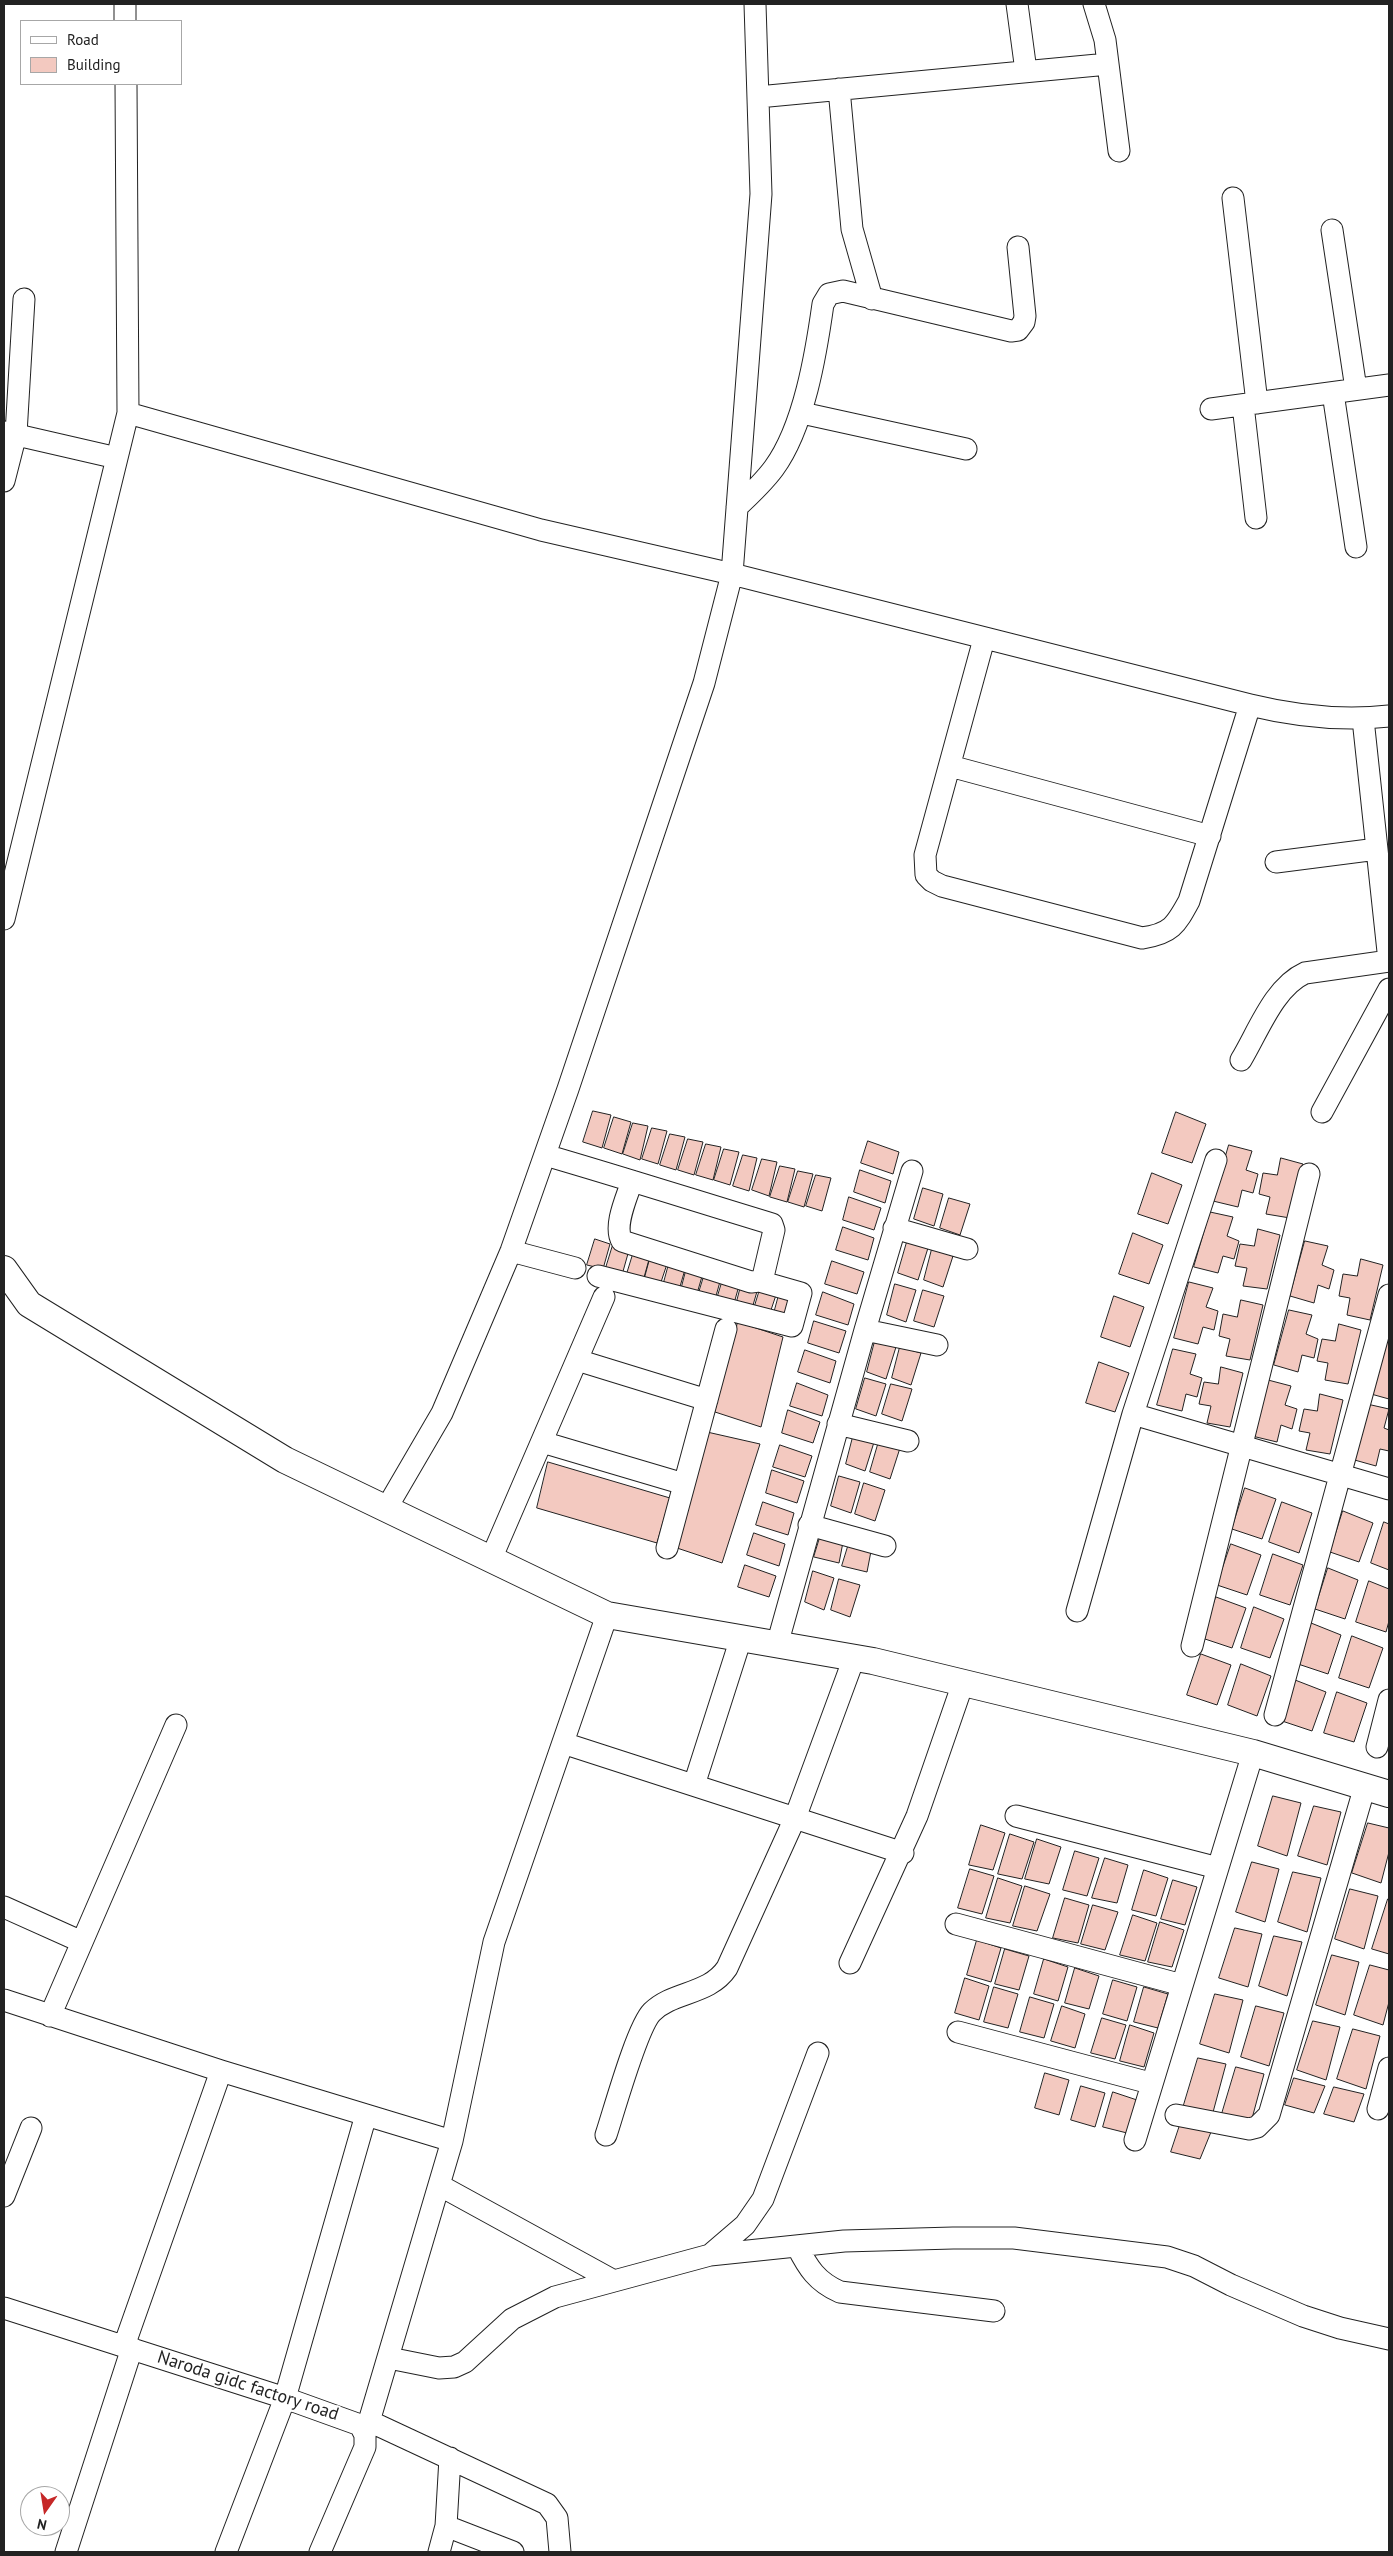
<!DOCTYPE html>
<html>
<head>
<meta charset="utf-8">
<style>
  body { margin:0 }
  #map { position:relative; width:1393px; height:2556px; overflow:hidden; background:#fff; font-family:"PT Sans",sans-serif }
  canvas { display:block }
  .frame { position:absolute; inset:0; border:5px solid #222; pointer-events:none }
  .legend { position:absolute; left:20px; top:20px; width:162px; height:65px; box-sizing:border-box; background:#fff; border:1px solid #a7a7a7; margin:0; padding:6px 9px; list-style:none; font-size:15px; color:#222 }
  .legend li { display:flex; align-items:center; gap:10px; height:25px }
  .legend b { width:25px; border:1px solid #a7a7a7 }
  .north { position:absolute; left:20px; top:2486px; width:50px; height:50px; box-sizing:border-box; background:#fff; border:1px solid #a7a7a7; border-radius:50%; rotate:193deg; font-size:14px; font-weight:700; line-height:20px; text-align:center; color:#222 }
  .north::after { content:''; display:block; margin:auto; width:18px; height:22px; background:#c62828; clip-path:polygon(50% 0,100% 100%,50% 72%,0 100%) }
</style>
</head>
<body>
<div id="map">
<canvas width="1393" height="2556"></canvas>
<div class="frame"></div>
<ul class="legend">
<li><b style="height:6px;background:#fff"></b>Road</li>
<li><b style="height:14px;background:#f3c9c0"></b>Building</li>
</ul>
<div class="north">N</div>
</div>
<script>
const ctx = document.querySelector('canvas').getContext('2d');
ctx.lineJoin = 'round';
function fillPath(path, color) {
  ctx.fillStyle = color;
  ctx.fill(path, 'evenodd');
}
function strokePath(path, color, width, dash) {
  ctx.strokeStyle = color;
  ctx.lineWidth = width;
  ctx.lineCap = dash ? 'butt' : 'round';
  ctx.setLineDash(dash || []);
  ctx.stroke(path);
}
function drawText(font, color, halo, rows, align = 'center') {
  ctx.font = font + ' "PT Sans",sans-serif';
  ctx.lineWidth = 4;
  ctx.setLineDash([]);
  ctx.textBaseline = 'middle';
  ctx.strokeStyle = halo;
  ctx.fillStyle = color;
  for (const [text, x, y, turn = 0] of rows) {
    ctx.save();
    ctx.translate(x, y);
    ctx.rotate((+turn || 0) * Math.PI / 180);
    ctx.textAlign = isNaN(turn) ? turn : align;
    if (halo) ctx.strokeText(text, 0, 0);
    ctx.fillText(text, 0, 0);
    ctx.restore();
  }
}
const building = new Path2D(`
  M 593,1111 L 611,1115 L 602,1148 L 583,1142 Z
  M 1176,1112 L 1206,1124 L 1192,1163 L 1162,1153 Z
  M 614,1117 L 631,1122 L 622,1154 L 604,1148 Z
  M 633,1123 L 648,1126 L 640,1160 L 623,1154 Z
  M 652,1128 L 667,1131 L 658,1164 L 642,1159 Z
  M 670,1134 L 685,1137 L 676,1170 L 660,1165 Z
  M 688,1139 L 703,1142 L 694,1175 L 678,1170 Z
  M 868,1141 L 899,1152 L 893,1174 L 861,1163 Z
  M 706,1144 L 721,1147 L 713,1180 L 696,1175 Z
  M 1229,1145 L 1252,1151 L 1246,1170 L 1258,1174 L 1253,1193 L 1242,1190 L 1238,1207 L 1213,1201 Z
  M 724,1149 L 739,1152 L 730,1185 L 714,1180 Z
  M 743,1155 L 757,1158 L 749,1191 L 733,1186 Z
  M 1281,1158 L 1303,1164 L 1290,1218 L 1266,1214 L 1270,1197 L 1259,1194 L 1263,1173 L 1277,1175 Z
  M 762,1159 L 777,1162 L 769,1196 L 752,1190 Z
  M 780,1166 L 795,1169 L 787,1202 L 770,1197 Z
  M 860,1170 L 891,1181 L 885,1203 L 854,1192 Z
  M 798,1171 L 813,1174 L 804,1207 L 788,1202 Z
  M 1152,1173 L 1182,1185 L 1168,1224 L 1138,1214 Z
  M 816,1175 L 831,1178 L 822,1211 L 806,1206 Z
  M 923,1188 L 943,1194 L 934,1226 L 914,1219 Z
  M 849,1197 L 881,1208 L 874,1230 L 843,1220 Z
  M 949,1198 L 970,1204 L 960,1235 L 940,1228 Z
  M 1210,1212 L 1233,1217 L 1227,1236 L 1239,1241 L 1234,1259 L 1223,1256 L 1218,1273 L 1194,1267 Z
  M 843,1227 L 874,1238 L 868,1260 L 836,1250 Z
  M 1258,1229 L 1280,1235 L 1267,1289 L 1243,1286 L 1247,1268 L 1235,1266 L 1240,1244 L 1254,1246 Z
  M 1133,1233 L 1163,1245 L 1149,1284 L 1119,1274 Z
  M 595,1239 L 610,1244 L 603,1269 L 587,1265 Z
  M 1305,1241 L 1328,1246 L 1322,1265 L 1334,1270 L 1329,1289 L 1318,1285 L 1314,1303 L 1290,1296 Z
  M 907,1242 L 928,1248 L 918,1280 L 898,1273 Z
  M 613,1245 L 629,1250 L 622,1275 L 605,1271 Z
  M 932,1249 L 953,1256 L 943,1287 L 924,1280 Z
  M 634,1251 L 650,1256 L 643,1281 L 626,1277 Z
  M 651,1255 L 668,1261 L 660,1285 L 644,1281 Z
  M 1361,1259 L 1383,1265 L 1370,1320 L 1347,1315 L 1350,1298 L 1339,1296 L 1343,1274 L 1357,1276 Z
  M 670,1260 L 686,1266 L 679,1290 L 663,1286 Z
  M 832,1261 L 864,1272 L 857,1294 L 825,1284 Z
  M 687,1267 L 703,1273 L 696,1297 L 680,1294 Z
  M 705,1273 L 721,1278 L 714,1303 L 697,1299 Z
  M 724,1276 L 740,1282 L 733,1307 L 716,1302 Z
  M 742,1282 L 758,1288 L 751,1312 L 735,1309 Z
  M 1189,1282 L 1213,1288 L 1206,1307 L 1218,1311 L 1214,1330 L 1203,1327 L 1198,1344 L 1174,1338 Z
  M 895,1284 L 916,1290 L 906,1322 L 887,1315 Z
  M 761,1286 L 777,1292 L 769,1316 L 753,1312 Z
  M 923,1290 L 944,1296 L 934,1327 L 914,1321 Z
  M 780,1291 L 796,1297 L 789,1321 L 773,1317 Z
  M 823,1292 L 854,1304 L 848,1325 L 816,1315 Z
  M 1114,1296 L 1144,1307 L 1130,1347 L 1101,1337 Z
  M 1241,1300 L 1263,1305 L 1250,1360 L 1226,1356 L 1230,1339 L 1219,1336 L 1223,1314 L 1237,1317 Z
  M 1289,1310 L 1312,1315 L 1306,1334 L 1318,1339 L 1314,1358 L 1302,1355 L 1298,1372 L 1274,1365 Z
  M 814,1321 L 846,1331 L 839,1353 L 808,1343 Z
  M 738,1322 L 783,1337 L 761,1427 L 715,1412 Z
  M 1339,1324 L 1361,1330 L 1348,1384 L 1325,1380 L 1328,1363 L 1317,1361 L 1322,1339 L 1335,1341 Z
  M 1386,1339 L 1389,1339 L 1389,1399 L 1371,1394 Z
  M 875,1341 L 896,1347 L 886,1379 L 867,1372 Z
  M 900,1347 L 921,1353 L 911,1385 L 892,1378 Z
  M 1173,1349 L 1196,1354 L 1190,1374 L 1202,1378 L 1197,1397 L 1186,1394 L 1182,1411 L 1157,1405 Z
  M 805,1350 L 836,1361 L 830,1383 L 798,1372 Z
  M 1099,1362 L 1129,1373 L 1115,1412 L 1086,1403 Z
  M 1221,1367 L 1243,1373 L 1230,1427 L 1207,1423 L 1211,1406 L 1199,1404 L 1204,1382 L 1218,1384 Z
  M 865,1378 L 886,1384 L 876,1416 L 856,1409 Z
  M 1268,1380 L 1291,1386 L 1285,1405 L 1297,1409 L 1292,1429 L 1281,1425 L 1277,1442 L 1252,1436 Z
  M 797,1383 L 828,1395 L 822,1416 L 790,1406 Z
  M 891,1384 L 912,1389 L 902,1421 L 882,1414 Z
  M 1320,1394 L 1343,1400 L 1330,1454 L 1306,1450 L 1310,1433 L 1299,1431 L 1304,1409 L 1317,1411 Z
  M 1367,1404 L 1389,1409 L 1384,1428 L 1389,1430 L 1389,1451 L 1380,1449 L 1376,1466 L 1351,1459 Z
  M 788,1410 L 820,1422 L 813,1443 L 782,1433 Z
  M 707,1432 L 760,1444 L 722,1563 L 677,1548 Z
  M 854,1433 L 875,1439 L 865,1471 L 846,1464 Z
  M 879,1441 L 900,1448 L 890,1479 L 870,1472 Z
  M 780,1445 L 812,1456 L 805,1477 L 773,1467 Z
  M 548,1462 L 670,1498 L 657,1543 L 537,1508 Z
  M 772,1470 L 804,1481 L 797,1503 L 766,1493 Z
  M 839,1476 L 860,1482 L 851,1513 L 831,1506 Z
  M 864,1483 L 885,1490 L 875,1521 L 855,1514 Z
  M 1245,1488 L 1276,1499 L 1262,1539 L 1232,1529 Z
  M 763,1502 L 794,1513 L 788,1535 L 756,1525 Z
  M 1282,1502 L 1312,1513 L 1299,1553 L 1269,1542 Z
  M 1343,1511 L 1373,1523 L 1359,1562 L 1330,1552 Z
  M 1384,1522 L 1389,1524 L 1389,1570 L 1371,1563 Z
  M 822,1531 L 844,1537 L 839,1563 L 814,1557 Z
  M 754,1533 L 785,1544 L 779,1566 L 747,1555 Z
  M 850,1540 L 872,1546 L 867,1572 L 842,1566 Z
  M 1231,1544 L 1261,1555 L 1247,1595 L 1217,1585 Z
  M 1273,1554 L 1303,1565 L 1290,1605 L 1260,1595 Z
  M 745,1565 L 776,1576 L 769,1597 L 738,1587 Z
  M 1328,1568 L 1358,1580 L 1345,1619 L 1315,1609 Z
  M 813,1571 L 834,1578 L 824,1610 L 805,1602 Z
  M 839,1579 L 860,1585 L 850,1617 L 831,1610 Z
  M 1369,1581 L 1389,1589 L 1389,1621 L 1386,1632 L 1356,1622 Z
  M 1216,1597 L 1246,1608 L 1232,1648 L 1202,1638 Z
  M 1254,1607 L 1284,1619 L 1270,1658 L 1241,1648 Z
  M 1311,1623 L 1341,1635 L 1328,1674 L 1298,1664 Z
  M 1352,1636 L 1383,1648 L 1369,1688 L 1339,1678 Z
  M 1201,1654 L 1231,1665 L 1217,1705 L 1187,1695 Z
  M 1241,1664 L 1271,1676 L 1257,1716 L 1228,1705 Z
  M 1295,1680 L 1326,1692 L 1312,1731 L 1282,1721 Z
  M 1337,1692 L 1367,1703 L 1354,1742 L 1324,1733 Z
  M 1273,1796 L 1301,1803 L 1287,1856 L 1258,1846 Z
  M 1314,1806 L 1341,1812 L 1327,1865 L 1298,1856 Z
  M 1368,1823 L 1389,1828 L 1389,1852 L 1381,1883 L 1352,1873 Z
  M 981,1825 L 1005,1833 L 993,1870 L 969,1865 Z
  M 1010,1834 L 1034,1842 L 1022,1879 L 998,1874 Z
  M 1037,1839 L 1061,1847 L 1049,1884 L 1025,1879 Z
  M 1075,1851 L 1099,1858 L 1087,1896 L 1063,1890 Z
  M 1105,1858 L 1128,1865 L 1117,1903 L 1092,1898 Z
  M 1252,1862 L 1279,1869 L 1265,1922 L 1236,1912 Z
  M 970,1869 L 994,1876 L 982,1914 L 958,1908 Z
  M 1144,1870 L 1168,1878 L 1156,1916 L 1132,1910 Z
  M 1293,1872 L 1321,1878 L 1307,1932 L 1278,1922 Z
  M 998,1878 L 1022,1886 L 1010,1923 L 986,1918 Z
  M 1173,1880 L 1197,1887 L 1185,1925 L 1161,1919 Z
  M 1025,1886 L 1050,1894 L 1037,1931 L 1013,1926 Z
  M 1350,1889 L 1378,1896 L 1364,1949 L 1335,1939 Z
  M 1065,1898 L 1089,1905 L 1078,1943 L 1053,1938 Z
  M 1388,1899 L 1389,1899 L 1389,1954 L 1372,1949 Z
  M 1093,1905 L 1118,1912 L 1105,1950 L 1081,1944 Z
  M 1133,1915 L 1157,1923 L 1145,1961 L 1120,1955 Z
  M 1160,1922 L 1184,1930 L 1172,1967 L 1148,1962 Z
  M 1235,1928 L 1262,1934 L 1248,1987 L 1219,1978 Z
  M 1274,1936 L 1302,1942 L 1287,1996 L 1259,1986 Z
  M 977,1940 L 1001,1948 L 991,1982 L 967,1975 Z
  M 1005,1949 L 1029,1956 L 1019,1990 L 995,1984 Z
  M 1332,1955 L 1359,1962 L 1345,2015 L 1316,2005 Z
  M 1044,1959 L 1068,1967 L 1058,2001 L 1034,1994 Z
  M 1370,1965 L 1389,1970 L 1389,2002 L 1383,2025 L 1354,2015 Z
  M 1075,1968 L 1099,1976 L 1089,2009 L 1065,2003 Z
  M 965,1978 L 989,1986 L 979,2020 L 955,2013 Z
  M 1113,1980 L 1137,1987 L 1127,2021 L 1103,2014 Z
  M 994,1987 L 1018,1994 L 1008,2028 L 984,2022 Z
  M 1144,1987 L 1168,1994 L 1158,2028 L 1134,2022 Z
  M 1215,1994 L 1243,2000 L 1229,2053 L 1200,2044 Z
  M 1030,1997 L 1054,2004 L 1044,2038 L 1020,2032 Z
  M 1062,2006 L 1085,2014 L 1075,2048 L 1051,2041 Z
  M 1256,2006 L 1284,2013 L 1269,2066 L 1241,2057 Z
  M 1102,2018 L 1126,2025 L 1115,2059 L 1091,2053 Z
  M 1313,2021 L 1340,2027 L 1326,2080 L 1297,2070 Z
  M 1130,2025 L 1154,2033 L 1144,2067 L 1120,2061 Z
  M 1353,2029 L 1380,2036 L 1366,2089 L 1337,2079 Z
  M 1198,2058 L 1226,2064 L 1212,2116 L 1183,2108 Z
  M 1236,2067 L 1264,2074 L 1250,2126 L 1221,2117 Z
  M 1045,2073 L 1069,2080 L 1059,2115 L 1035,2108 Z
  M 1294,2078 L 1325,2086 L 1314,2113 L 1285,2105 Z
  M 1081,2086 L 1105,2093 L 1095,2127 L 1071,2120 Z
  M 1334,2087 L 1364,2094 L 1354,2122 L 1324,2114 Z
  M 1113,2092 L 1137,2100 L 1127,2133 L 1103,2127 Z
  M 1180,2125 L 1211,2132 L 1200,2159 L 1171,2152 Z`);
fillPath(building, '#f3c9c0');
strokePath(building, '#222', 1);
const minor = new Path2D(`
  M 125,4 L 125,21
  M 1017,4 L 1026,71
  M 1094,4 L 1105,40 L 1119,151
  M 126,84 L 128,413
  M 839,89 L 852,229 L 872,299
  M 758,97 L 1108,64
  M 1233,198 L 1257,403
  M 1332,230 L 1356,389
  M 1333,393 L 1356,547
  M 1243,405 L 1256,518
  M 1211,409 L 1389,385
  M 802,413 L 966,449
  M 4,432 L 117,458
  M 4,481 L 16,434 L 24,299
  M 737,507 C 750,495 763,483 774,468 C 804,427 816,354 823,304 L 829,294 L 843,291 L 1011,331 L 1018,330 L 1024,322 L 1025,316 L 1018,247
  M 984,639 L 925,855 L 926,875 L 932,881 L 942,886 L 1142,938 C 1171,934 1176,925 1189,901 L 1250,705
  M 1363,719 L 1389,961
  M 950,766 L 1210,836
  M 1276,862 L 1377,849
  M 4,919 L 128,413 L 541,530 L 732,574 L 1250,705 C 1295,716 1343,721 1389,716
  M 1241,1060 C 1258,1032 1274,987 1305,973 L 1389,961
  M 1322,1112 L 1389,989
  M 545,1155 C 621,1177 696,1201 772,1224 L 774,1230 L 763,1277 L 759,1281 L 751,1282 L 622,1241 C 613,1226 627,1197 632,1181
  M 894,1228 L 967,1249
  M 511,1251 L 575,1268
  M 598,1276 L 792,1326 L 801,1293 L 759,1281
  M 865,1330 L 937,1345
  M 577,1360 L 707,1400
  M 1133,1414 L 1389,1489
  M 838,1424 L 908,1441
  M 542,1442 L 684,1484
  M 386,1509 L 442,1413 L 511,1251 L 568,1089 L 704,683 L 732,574 L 761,194 L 755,4
  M 809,1525 L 885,1546
  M 667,1548 L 726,1329
  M 491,1559 L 604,1297
  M 1077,1611 L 1133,1414 L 1216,1160
  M 777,1645 L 865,1330 L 912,1171
  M 1192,1646 L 1309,1174
  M 1275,1715 L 1389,1295
  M 563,1743 L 903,1853
  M 1377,1747 L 1389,1700
  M 694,1785 L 741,1638
  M 1016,1816 L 1218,1868
  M 4,1907 L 82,1942
  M 956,1924 L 1182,1985
  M 850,1963 L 917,1816 L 963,1683
  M 4,2000 L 221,2071 L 452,2141
  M 50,2016 L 176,1725
  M 958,2032 L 1150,2083
  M 1378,2109 L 1389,2068
  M 1176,2115 L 1249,2129 L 1257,2127 L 1269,2115 L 1365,1786
  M 606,2135 C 614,2111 637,2027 652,2012 C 673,1991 709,1995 727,1968 L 795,1818 L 854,1658
  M 1135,2140 L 1253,1753
  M 439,2185 L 614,2281
  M 4,2196 L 31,2128
  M 797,2246 C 808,2268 817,2282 840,2292 L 994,2311
  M 710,2255 L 745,2225 L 763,2199 L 818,2053
  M 4,2308 L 285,2398 L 360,2425 L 365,2435 L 365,2447 L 320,2552
  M 124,2346 L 221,2071
  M 389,2358 L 439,2368 L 454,2367 L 465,2362 L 512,2319 L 555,2297 L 710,2255 L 844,2241 L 953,2238 L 1014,2238 L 1167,2257 L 1194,2266 L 1231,2285 L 1303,2316 L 1340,2328 L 1389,2339
  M 369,2421 L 547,2504 L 557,2518 L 560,2552
  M 365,2435 L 452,2141 L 494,1942 L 607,1615
  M 446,2526 L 513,2552
  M 66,2552 L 132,2348
  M 226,2552 L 285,2398 L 366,2115
  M 439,2552 L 446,2526 L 450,2458`);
const tertiary = new Path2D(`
  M 4,1269 L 29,1304 L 285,1460 L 607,1615 L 873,1661 L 1253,1753 L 1389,1794`);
strokePath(minor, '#222', 23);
strokePath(tertiary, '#222', 28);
strokePath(minor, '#fff', 21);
strokePath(tertiary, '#fff', 26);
drawText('18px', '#222', '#fff', [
  ["Naroda gidc factory road",248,2386,18]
]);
</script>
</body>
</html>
